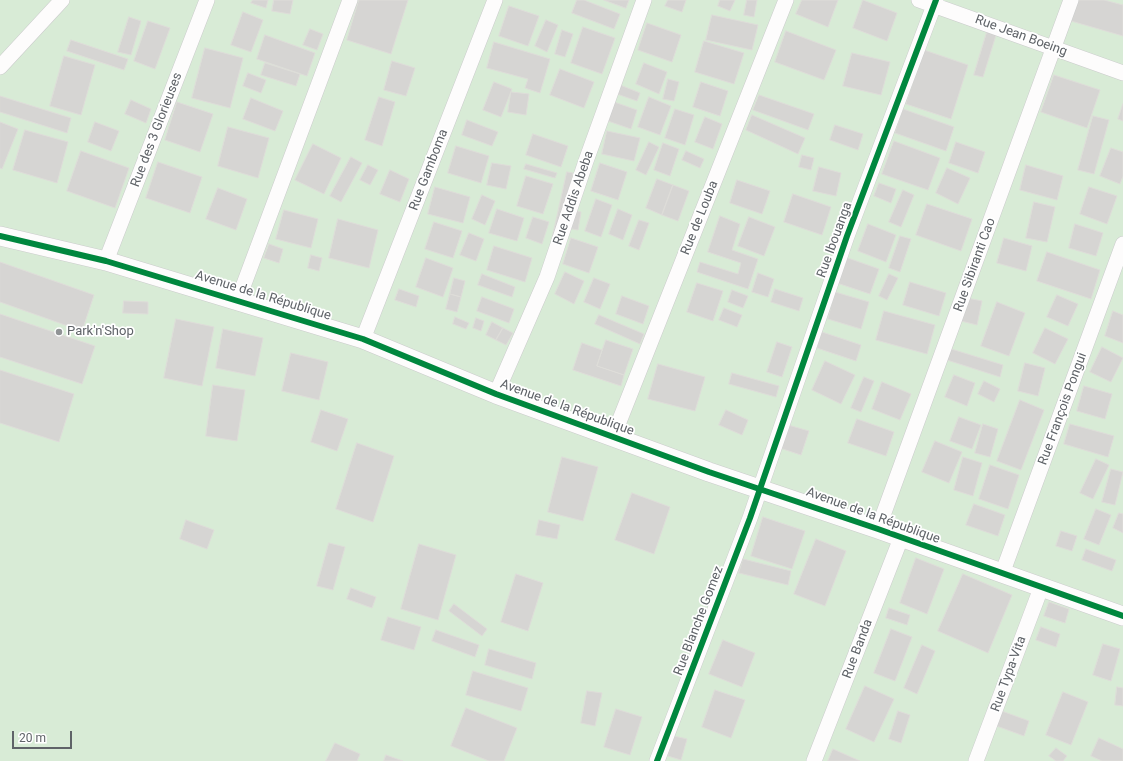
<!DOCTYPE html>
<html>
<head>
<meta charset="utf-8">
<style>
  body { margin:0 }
  #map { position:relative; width:1123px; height:761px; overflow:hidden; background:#efeeea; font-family:Roboto,sans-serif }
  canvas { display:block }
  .scale { position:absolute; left:12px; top:731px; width:60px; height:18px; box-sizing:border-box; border:2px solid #5f6368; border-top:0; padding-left:5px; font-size:12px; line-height:14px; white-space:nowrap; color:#5f6368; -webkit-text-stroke:3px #fff; paint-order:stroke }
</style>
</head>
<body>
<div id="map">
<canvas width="1123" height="761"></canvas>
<div class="scale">20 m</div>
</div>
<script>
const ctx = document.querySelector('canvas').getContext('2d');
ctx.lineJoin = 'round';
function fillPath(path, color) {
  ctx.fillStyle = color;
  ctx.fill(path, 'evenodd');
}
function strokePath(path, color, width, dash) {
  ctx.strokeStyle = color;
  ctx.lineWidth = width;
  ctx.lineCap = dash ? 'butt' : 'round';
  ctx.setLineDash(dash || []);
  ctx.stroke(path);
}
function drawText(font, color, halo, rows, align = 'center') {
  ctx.font = font + ' Roboto,sans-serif';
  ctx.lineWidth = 3.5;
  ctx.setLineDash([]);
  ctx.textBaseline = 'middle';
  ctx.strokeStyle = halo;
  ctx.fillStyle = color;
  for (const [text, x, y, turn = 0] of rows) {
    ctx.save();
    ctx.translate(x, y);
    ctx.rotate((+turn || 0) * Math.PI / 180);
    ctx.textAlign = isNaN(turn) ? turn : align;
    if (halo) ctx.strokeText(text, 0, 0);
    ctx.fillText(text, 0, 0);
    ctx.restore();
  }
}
fillPath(new Path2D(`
  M 0,0 L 1123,0 L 1123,761 L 0,761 Z`), '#d8ebd6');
const building = new Path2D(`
  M 253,0 L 268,0 L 266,8 L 251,3 Z
  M 274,0 L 293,0 L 290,14 L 272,11 Z
  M 359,0 L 408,0 L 391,54 L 347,40 Z
  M 577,0 L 584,0 L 620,14 L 614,29 L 572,13 Z
  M 604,0 L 629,0 L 626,8 Z
  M 668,0 L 686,0 L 682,12 L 665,6 Z
  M 720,0 L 735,0 L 730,11 L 718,6 Z
  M 747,0 L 757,0 L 754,17 L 744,15 Z
  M 802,0 L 838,0 L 828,27 L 796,14 Z
  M 863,0 L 897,13 L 887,41 L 853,28 Z
  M 1077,0 L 1104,0 L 1123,5 L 1123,36 L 1071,21 Z
  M 509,6 L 539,16 L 528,46 L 499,36 Z
  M 243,12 L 263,20 L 251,52 L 231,45 Z
  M 712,15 L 758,25 L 752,50 L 706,40 Z
  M 129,17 L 141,21 L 131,55 L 118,52 Z
  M 546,20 L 558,25 L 547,52 L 535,46 Z
  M 148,21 L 170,28 L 155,69 L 134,61 Z
  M 647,23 L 681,35 L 672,62 L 638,50 Z
  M 583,27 L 615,38 L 602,74 L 571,63 Z
  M 310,29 L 323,34 L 317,50 L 303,45 Z
  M 562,30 L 573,34 L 565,57 L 555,54 Z
  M 786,31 L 836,50 L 824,80 L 775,62 Z
  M 987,32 L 996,35 L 983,77 L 974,75 Z
  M 265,35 L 315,53 L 307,76 L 257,59 Z
  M 71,40 L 128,59 L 124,70 L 67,51 Z
  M 704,41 L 744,53 L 734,84 L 695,72 Z
  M 494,42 L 550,59 L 540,93 L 525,88 L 528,79 L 487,68 Z
  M 205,48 L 243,58 L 230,108 L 192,98 Z
  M 924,50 L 968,65 L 951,119 L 906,104 Z
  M 852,53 L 890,62 L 881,95 L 843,86 Z
  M 64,56 L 95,65 L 81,115 L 50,106 Z
  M 392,61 L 415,68 L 406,96 L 384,90 Z
  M 265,63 L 300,74 L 296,86 L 261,75 Z
  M 644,63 L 667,72 L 659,94 L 636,84 Z
  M 560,69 L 594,82 L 584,108 L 550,95 Z
  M 248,73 L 266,80 L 261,93 L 243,86 Z
  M 1054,75 L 1100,90 L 1087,128 L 1041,112 Z
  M 668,79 L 679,82 L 674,101 L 663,99 Z
  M 494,82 L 512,89 L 501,117 L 483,110 Z
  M 701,82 L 728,91 L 720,116 L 693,107 Z
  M 620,85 L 640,93 L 637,101 L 617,94 Z
  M 511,92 L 529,94 L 526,115 L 508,112 Z
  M 759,95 L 814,114 L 808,130 L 753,110 Z
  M 0,96 L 71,118 L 67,133 L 0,112 Z
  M 379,97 L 395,102 L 382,146 L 365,140 Z
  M 649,97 L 671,106 L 660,135 L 638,127 Z
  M 251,98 L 283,111 L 275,131 L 243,119 Z
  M 131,100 L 151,109 L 146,123 L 125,114 Z
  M 177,102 L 213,114 L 200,152 L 165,140 Z
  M 614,102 L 637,110 L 631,129 L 608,121 Z
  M 1123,104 L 1123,121 L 1118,119 Z
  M 675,109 L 694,115 L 685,145 L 665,138 Z
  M 903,109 L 954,127 L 946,151 L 895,133 Z
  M 752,115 L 805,138 L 798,154 L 746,130 Z
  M 1093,116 L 1109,120 L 1094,174 L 1078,170 Z
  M 705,117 L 722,124 L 713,149 L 695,142 Z
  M 467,120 L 498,132 L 492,146 L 462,135 Z
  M 0,122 L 18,129 L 2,169 L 0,168 Z
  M 95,122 L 119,131 L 111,151 L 88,142 Z
  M 835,125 L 863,134 L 858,150 L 830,140 Z
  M 228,127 L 269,138 L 258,178 L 218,166 Z
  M 25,130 L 68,142 L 57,183 L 13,170 Z
  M 607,131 L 640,138 L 634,161 L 602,154 Z
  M 533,134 L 568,146 L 561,167 L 526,155 Z
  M 894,141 L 940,158 L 928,190 L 882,174 Z
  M 649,142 L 659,147 L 646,175 L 636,170 Z
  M 956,142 L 985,152 L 978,173 L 949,163 Z
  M 663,143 L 679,149 L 670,176 L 654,170 Z
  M 313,144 L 341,158 L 324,194 L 295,180 Z
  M 456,146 L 489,156 L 481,183 L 448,173 Z
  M 1111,148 L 1123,152 L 1123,176 L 1120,184 L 1100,176 Z
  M 81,151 L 129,168 L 115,208 L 67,191 Z
  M 686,151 L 704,159 L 700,168 L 682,160 Z
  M 802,155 L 814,158 L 811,170 L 799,167 Z
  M 351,157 L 362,163 L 341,202 L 330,196 Z
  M 158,162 L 202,177 L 190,213 L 146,198 Z
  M 492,163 L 511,166 L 506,189 L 487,185 Z
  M 600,163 L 627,172 L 618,200 L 591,191 Z
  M 526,164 L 557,173 L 555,178 L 524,169 Z
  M 368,165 L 378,170 L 370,185 L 360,180 Z
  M 1026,165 L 1063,176 L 1057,200 L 1020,190 Z
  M 819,167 L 841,173 L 836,196 L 813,191 Z
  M 947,168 L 970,178 L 958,204 L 936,193 Z
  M 390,170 L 409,179 L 400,202 L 380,194 Z
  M 567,172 L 573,173 L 558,242 L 552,240 Z
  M 526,176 L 553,184 L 543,214 L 517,206 Z
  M 657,179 L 673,185 L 662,215 L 646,208 Z
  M 737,180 L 770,191 L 762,214 L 730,203 Z
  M 879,183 L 896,189 L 891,203 L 874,196 Z
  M 673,185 L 689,191 L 678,221 L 662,215 Z
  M 435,187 L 470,197 L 463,223 L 428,214 Z
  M 1089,187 L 1117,196 L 1107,224 L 1080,214 Z
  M 218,188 L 247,199 L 236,230 L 206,219 Z
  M 903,190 L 914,195 L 901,227 L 889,222 Z
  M 793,194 L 831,207 L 822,235 L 784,222 Z
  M 482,195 L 495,201 L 485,225 L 472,219 Z
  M 596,199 L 612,205 L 601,237 L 585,231 Z
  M 1034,202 L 1055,207 L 1047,242 L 1026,238 Z
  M 927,204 L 972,219 L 961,251 L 916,235 Z
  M 497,209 L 524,218 L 517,241 L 489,233 Z
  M 618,209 L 632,215 L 623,240 L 609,234 Z
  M 284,210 L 318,219 L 311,248 L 276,239 Z
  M 571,210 L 581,212 L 578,230 L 567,228 Z
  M 720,216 L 740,224 L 732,250 L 758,259 L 748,289 L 697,272 L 700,262 L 738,274 L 741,263 L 708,252 Z
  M 533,217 L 549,222 L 542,244 L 526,238 Z
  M 749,217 L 775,227 L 764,256 L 738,246 Z
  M 338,219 L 378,230 L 369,268 L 329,258 Z
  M 639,220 L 649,223 L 639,250 L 629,246 Z
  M 434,222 L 462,231 L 453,258 L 425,249 Z
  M 868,224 L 896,235 L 886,262 L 858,251 Z
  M 1075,224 L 1103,233 L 1096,256 L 1069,248 Z
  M 469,233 L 484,239 L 476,261 L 460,255 Z
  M 900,236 L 911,239 L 900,272 L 889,268 Z
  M 571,238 L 598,247 L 589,273 L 563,264 Z
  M 1004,238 L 1032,246 L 1026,271 L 997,263 Z
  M 269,244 L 283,249 L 279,263 L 264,258 Z
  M 494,246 L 532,258 L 525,282 L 487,270 Z
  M 1047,252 L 1100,270 L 1091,299 L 1037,281 Z
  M 311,255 L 322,258 L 319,271 L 308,268 Z
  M 845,257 L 879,269 L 870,294 L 837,283 Z
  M 426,258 L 453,268 L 443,297 L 416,287 Z
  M 0,262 L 94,295 L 82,331 L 0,302 Z
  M 565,272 L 584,281 L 574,304 L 555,294 Z
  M 758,273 L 774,279 L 768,297 L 752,292 Z
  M 482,274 L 515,287 L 512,297 L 478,285 Z
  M 889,274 L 898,278 L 887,300 L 879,296 Z
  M 454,278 L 465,281 L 461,297 L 450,294 Z
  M 594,278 L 610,284 L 600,309 L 584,302 Z
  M 910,282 L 946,293 L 939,316 L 903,305 Z
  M 697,283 L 723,291 L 713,321 L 687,312 Z
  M 399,289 L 419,296 L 416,307 L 395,300 Z
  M 775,289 L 803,298 L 799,311 L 771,302 Z
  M 732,290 L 748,296 L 743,308 L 728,302 Z
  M 835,292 L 869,302 L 861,329 L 828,319 Z
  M 450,294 L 461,297 L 457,312 L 446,309 Z
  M 1057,295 L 1078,304 L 1068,326 L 1047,317 Z
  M 622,296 L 649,306 L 643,324 L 616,314 Z
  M 482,297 L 514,309 L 509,323 L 477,311 Z
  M 967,298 L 982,301 L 977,325 L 961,321 Z
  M 124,301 L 148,302 L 148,314 L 123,313 Z
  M 997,302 L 1025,313 L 1009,356 L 981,346 Z
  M 724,308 L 742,315 L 737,327 L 719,320 Z
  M 884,311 L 935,325 L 927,354 L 876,340 Z
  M 1113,311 L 1123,315 L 1123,343 L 1105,336 Z
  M 0,314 L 95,346 L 82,384 L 0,357 Z
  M 599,315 L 644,334 L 640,344 L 595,324 Z
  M 455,317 L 469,323 L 466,329 L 453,324 Z
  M 476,318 L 484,321 L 481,331 L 473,328 Z
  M 176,319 L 214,327 L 202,386 L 164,378 Z
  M 492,322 L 503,328 L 496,340 L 486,335 Z
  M 503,328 L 513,333 L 506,345 L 496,340 Z
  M 1045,328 L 1068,339 L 1055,364 L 1033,353 Z
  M 223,329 L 263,338 L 255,376 L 216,368 Z
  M 822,332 L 861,345 L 856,361 L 817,348 Z
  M 606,340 L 633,349 L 624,375 L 597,366 Z
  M 777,342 L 792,347 L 782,377 L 767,372 Z
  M 582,343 L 602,350 L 597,366 L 624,375 L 621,386 L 573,370 Z
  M 1102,347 L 1123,358 L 1111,382 L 1090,372 Z
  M 948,348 L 1003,365 L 1000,377 L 944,359 Z
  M 291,353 L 328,362 L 319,400 L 282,391 Z
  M 825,361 L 855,375 L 841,404 L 812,390 Z
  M 1025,363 L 1045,368 L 1038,396 L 1018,391 Z
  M 658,364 L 705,377 L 695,411 L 648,399 Z
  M 0,370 L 74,394 L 59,442 L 0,423 Z
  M 732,373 L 779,386 L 776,397 L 729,384 Z
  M 954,375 L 975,383 L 967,406 L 945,397 Z
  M 864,377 L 874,381 L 861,412 L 851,408 Z
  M 984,381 L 1000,389 L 994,402 L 978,394 Z
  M 882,382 L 911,394 L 900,420 L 872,409 Z
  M 213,385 L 245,390 L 237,441 L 206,436 Z
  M 1084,386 L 1112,394 L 1105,419 L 1077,411 Z
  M 1020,400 L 1044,410 L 1021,470 L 997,461 Z
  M 321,410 L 348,419 L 337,451 L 311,442 Z
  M 726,410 L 748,420 L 742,435 L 719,425 Z
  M 959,417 L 981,425 L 972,449 L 950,441 Z
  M 857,419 L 894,432 L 886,456 L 848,443 Z
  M 983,424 L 998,429 L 990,457 L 975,453 Z
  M 1070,424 L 1114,436 L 1108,457 L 1064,444 Z
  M 788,425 L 809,431 L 801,455 L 780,448 Z
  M 935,441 L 962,452 L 949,483 L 922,472 Z
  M 357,443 L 394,456 L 373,522 L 336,509 Z
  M 562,457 L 598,467 L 583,521 L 548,512 Z
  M 963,457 L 982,463 L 973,496 L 954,490 Z
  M 1096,459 L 1109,465 L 1093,499 L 1080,493 Z
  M 990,465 L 1019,475 L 1008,509 L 979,499 Z
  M 1111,469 L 1123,472 L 1115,505 L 1102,502 Z
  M 632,493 L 670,507 L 654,554 L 615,540 Z
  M 974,504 L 1005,515 L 998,536 L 966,525 Z
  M 1096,509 L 1111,515 L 1099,545 L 1084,539 Z
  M 1119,513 L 1123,514 L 1123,533 L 1113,528 Z
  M 763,517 L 805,531 L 792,569 L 751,556 Z
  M 186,520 L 214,530 L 207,549 L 180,539 Z
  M 539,520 L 560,525 L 557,539 L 536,535 Z
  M 1061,531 L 1077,536 L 1072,551 L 1056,546 Z
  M 816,539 L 846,551 L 825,606 L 794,594 Z
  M 329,543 L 345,547 L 333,590 L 317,586 Z
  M 419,544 L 456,555 L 438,620 L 401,609 Z
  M 1086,549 L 1116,560 L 1112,571 L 1082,560 Z
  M 916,558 L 944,569 L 927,614 L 900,603 Z
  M 743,559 L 791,571 L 788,585 L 739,573 Z
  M 516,574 L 543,583 L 528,631 L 501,622 Z
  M 963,574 L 1012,595 L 988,653 L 938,631 Z
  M 351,588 L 376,597 L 372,608 L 347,599 Z
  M 1049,602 L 1069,609 L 1065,623 L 1044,616 Z
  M 454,604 L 487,629 L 482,636 L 449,611 Z
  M 889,608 L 910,615 L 907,625 L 886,618 Z
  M 388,617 L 421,627 L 414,650 L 381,640 Z
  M 1041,627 L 1060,634 L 1056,647 L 1036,640 Z
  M 891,629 L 912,637 L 895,681 L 874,673 Z
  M 436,630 L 479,645 L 475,657 L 432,641 Z
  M 723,640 L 755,653 L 742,687 L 709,674 Z
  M 1103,644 L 1120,649 L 1111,681 L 1093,675 Z
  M 922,645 L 935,651 L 917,694 L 904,688 Z
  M 489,649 L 536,663 L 532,679 L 485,665 Z
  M 473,671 L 528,688 L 521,711 L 466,695 Z
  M 865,686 L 894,699 L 874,742 L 846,729 Z
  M 1117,687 L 1123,688 L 1123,706 L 1115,705 Z
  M 715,690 L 745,700 L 731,738 L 702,727 Z
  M 587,691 L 602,693 L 595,726 L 581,723 Z
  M 1063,692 L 1088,702 L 1071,745 L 1046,735 Z
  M 466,708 L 517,728 L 504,761 L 489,761 L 451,746 Z
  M 616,709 L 642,717 L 630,755 L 604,747 Z
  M 999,710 L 1029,721 L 1024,736 L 994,725 Z
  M 898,711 L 910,715 L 901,743 L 889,739 Z
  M 674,736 L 687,739 L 681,760 L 668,756 Z
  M 1099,738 L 1123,749 L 1123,761 L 1102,761 L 1091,756 Z
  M 335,743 L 360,754 L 357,761 L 326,761 Z
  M 1056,748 L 1067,756 L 1063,761 L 1056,761 L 1049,756 Z
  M 833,749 L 860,761 L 828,761 Z
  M 386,755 L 403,761 L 384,761 Z`);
fillPath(building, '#d6d5d3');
strokePath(building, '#deddd9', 1);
const minor = new Path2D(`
  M 919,0 L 1123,73
  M 0,67 L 62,0
  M 106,261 L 207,0
  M 238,300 L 350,0
  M 363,339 L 495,0
  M 496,394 L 547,277 L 586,161 L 644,0
  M 613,437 L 786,0
  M 878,529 L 1071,0
  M 1002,574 L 1123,244
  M 657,761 L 750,518 L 847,236 L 936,0
  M 814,761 L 901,538
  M 976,761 L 1041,588`);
const tertiary = new Path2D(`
  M 0,236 L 106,261 L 363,339 L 496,394 L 709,472 L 878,529 L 1123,616`);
strokePath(minor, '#cbcccc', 16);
strokePath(tertiary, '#cbcccc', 20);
strokePath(minor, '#fdfcfc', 15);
strokePath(tertiary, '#fdfcfc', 19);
strokePath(new Path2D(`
  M 0,236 L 106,261 L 363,339 L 496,394 L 709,472 L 878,529 L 1123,616
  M 657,761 L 750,518 L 847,236 L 936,0`), '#00873e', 6);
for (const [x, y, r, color] of [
  [59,332,4,"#919496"]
]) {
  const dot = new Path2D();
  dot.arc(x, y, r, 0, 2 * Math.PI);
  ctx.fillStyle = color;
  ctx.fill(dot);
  strokePath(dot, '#fff', 1.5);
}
drawText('13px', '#5f6368', '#fff', [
  ["Rue Jean Boeing",1021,36,20],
  ["Rue des 3 Glorieuses",157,130,-69],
  ["Rue Gamboma",429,170,-69],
  ["Rue Addis Abeba",574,198,-71],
  ["Rue de Louba",700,218,-68],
  ["Rue Ibouanga",835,240,-70],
  ["Rue Sibiranti Cao",975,265,-70],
  ["Avenue de la République",263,296,17],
  ["Avenue de la République",567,408,20],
  ["Rue François Pongui",1063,409,-70],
  ["Avenue de la République",873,516,20],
  ["Rue Blanche Gomez",699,621,-69],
  ["Rue Banda",858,649,-69],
  ["Rue Typa-Vita",1009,674,-70]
]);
drawText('13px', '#5f6368', '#fff', [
  ["Park'n'Shop",67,332]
], 'left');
</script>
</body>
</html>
